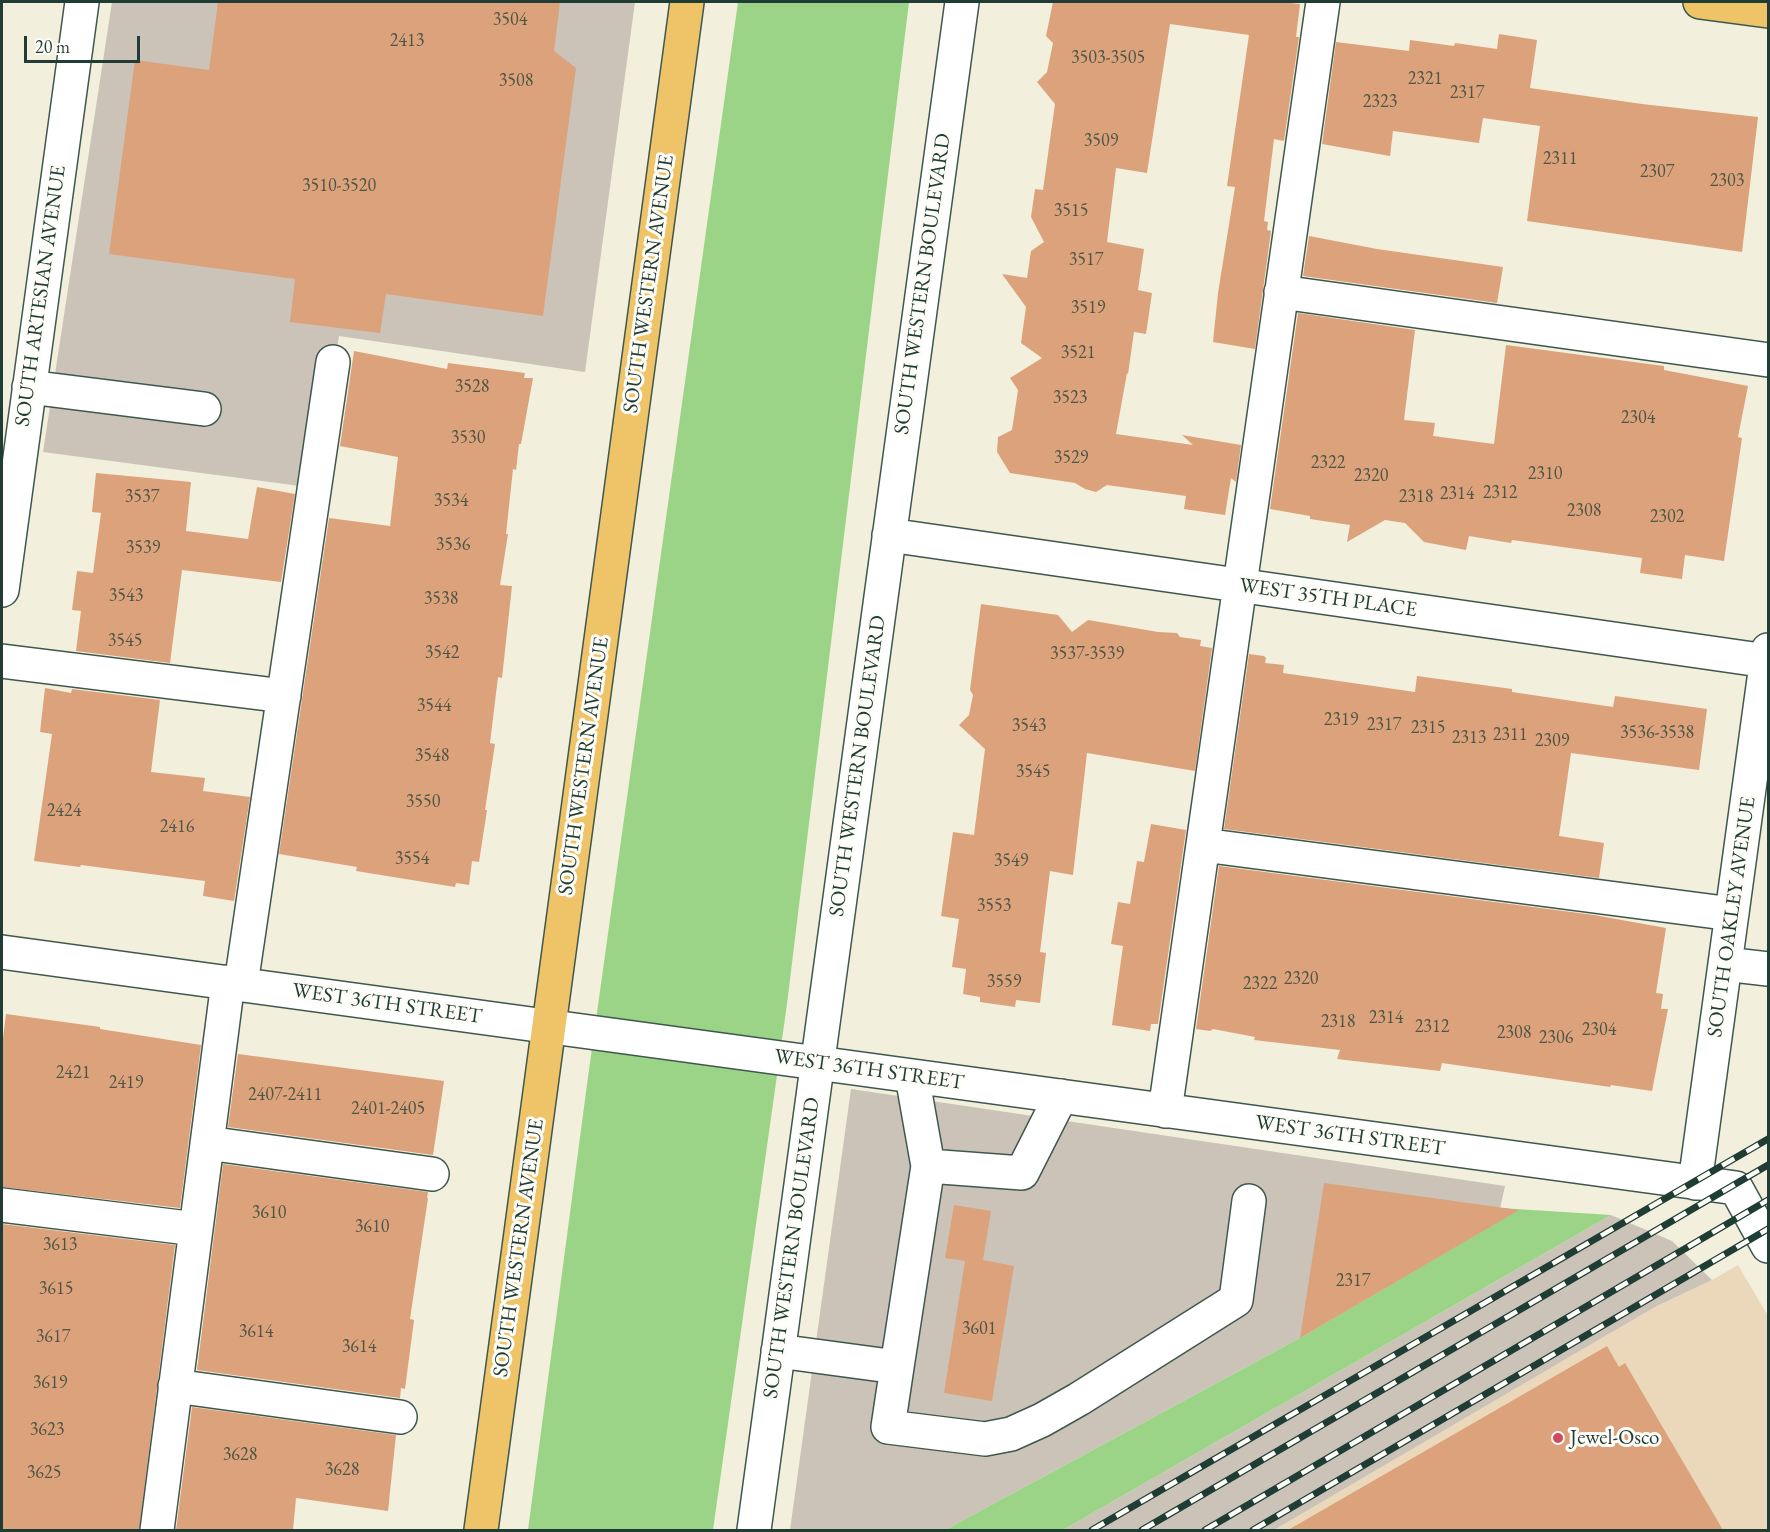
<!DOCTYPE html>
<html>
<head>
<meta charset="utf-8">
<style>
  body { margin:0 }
  #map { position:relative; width:1770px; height:1532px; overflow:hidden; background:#f2efdc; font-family:"EB Garamond",serif }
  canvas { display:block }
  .frame { position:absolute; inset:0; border:3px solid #1f3d34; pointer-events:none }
  .scale { position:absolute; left:24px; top:36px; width:116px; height:27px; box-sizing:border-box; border:3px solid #1f3d34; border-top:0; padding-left:8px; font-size:18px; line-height:21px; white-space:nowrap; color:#1f3d34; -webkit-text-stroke:4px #fdfcf7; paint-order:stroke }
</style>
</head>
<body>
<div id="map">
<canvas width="1770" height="1532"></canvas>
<div class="frame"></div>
<div class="scale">20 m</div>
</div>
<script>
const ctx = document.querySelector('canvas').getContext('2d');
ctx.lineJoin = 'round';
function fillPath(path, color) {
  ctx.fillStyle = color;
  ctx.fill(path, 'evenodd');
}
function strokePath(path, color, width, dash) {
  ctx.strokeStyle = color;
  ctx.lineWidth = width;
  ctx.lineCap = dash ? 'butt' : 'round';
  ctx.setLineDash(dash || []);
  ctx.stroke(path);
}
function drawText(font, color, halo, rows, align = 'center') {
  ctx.font = font + ' "EB Garamond",serif';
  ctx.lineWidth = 6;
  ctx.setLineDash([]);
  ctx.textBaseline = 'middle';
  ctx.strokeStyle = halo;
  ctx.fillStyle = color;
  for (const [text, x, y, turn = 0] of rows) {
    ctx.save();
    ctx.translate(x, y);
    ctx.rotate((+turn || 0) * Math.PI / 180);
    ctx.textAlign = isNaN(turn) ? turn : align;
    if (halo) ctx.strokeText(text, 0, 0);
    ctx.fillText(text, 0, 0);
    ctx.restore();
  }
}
fillPath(new Path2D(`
  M 1738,1265 L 1768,1316 L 1768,1530 L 1274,1530 L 1655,1307 L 1712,1280 Z`), '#ebd8ba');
fillPath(new Path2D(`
  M 112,2 L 635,2 L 585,372 L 339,336 L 315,488 L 43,452 Z
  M 851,1089 L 1505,1186 L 1497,1223 L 1300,1338 L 945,1530 L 790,1530 Z
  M 1611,1215 L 1672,1241 L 1712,1280 L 1655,1307 L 1274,1530 L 1063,1530 Z`), '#cbc3b8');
fillPath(new Path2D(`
  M 738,2 L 909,2 L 787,1004 L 713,1530 L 528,1530 L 588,1077 Z
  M 1500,1208 L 1611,1215 L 1063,1530 L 945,1530 L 1300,1338 L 1496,1223 Z`), '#9bd487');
fillPath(new Path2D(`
  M 218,2 L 560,2 L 554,51 L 576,68 L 543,316 L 386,294 L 380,333 L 290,322 L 295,279 L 109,254 L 135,60 L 209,70 Z
  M 1053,2 L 1281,2 L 1300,4 L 1296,37 L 1299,37 L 1284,141 L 1274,139 L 1264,221 L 1268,222 L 1267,230 L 1271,231 L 1255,349 L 1213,342 L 1218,293 L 1235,187 L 1227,186 L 1249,35 L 1170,24 L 1147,173 L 1116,168 L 1107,242 L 1144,249 L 1138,290 L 1152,293 L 1146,334 L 1134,332 L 1128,374 L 1127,373 L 1116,434 L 1193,445 L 1182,435 L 1241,445 L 1236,482 L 1231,478 L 1225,515 L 1184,509 L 1186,496 L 1107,485 L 1096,492 L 1085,489 L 1075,483 L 1010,473 L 997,452 L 998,437 L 1012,430 L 1018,390 L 1010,378 L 1042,358 L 1021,343 L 1026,307 L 1002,274 L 1027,278 L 1031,251 L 1044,242 L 1031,217 L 1035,189 L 1043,190 L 1055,104 L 1037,82 L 1047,72 L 1053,43 L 1046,36 Z
  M 1499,34 L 1537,40 L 1530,88 L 1642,104 L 1758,117 L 1742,252 L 1527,221 L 1540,126 L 1483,118 L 1479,143 L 1393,131 L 1390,156 L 1322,144 L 1336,42 L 1409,51 L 1410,40 L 1454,46 L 1455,43 L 1497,49 Z
  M 1309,236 L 1377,249 L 1503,267 L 1497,303 L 1303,276 Z
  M 1298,313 L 1415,330 L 1404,420 L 1435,423 L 1433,436 L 1494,444 L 1506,345 L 1664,366 L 1664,370 L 1748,386 L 1738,437 L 1742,438 L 1724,561 L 1685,555 L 1682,579 L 1640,573 L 1642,558 L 1512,540 L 1511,543 L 1469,536 L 1466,550 L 1424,542 L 1405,523 L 1385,520 L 1347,542 L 1350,525 L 1310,519 L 1310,516 L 1270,509 Z
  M 354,351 L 447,369 L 448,363 L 525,373 L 524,378 L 533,378 L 521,444 L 519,444 L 516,470 L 513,469 L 506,534 L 508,534 L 500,585 L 512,586 L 502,678 L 498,677 L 490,743 L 495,744 L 485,810 L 487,810 L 479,862 L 472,861 L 469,885 L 456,883 L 455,887 L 356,871 L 357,867 L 279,854 L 329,518 L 390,526 L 398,457 L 340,446 Z
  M 96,473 L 191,482 L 186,531 L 248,539 L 257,487 L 295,494 L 281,582 L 182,570 L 170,663 L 76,651 L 81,611 L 72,610 L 77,571 L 93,573 L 101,513 L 92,512 Z
  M 981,604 L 1058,615 L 1072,632 L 1088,620 L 1158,632 L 1177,633 L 1180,637 L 1201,640 L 1200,646 L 1212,648 L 1195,771 L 1087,753 L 1073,875 L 1050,871 L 1040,952 L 1046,953 L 1040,1003 L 1016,1000 L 1015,1007 L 980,1002 L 980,997 L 963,994 L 966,969 L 952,967 L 959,919 L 941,916 L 953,832 L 974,835 L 985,749 L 959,725 L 969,715 L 973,695 L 970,690 Z
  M 1249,654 L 1264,656 L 1266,658 L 1265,663 L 1284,665 L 1283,673 L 1415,692 L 1417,676 L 1512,689 L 1512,692 L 1613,707 L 1615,696 L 1707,709 L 1699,770 L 1571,753 L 1559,836 L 1604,843 L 1599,878 L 1224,829 Z
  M 45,688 L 71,693 L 72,689 L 160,700 L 151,772 L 205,778 L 203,791 L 250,797 L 234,901 L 203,896 L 205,881 L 81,865 L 80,867 L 34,861 L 52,734 L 40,732 Z
  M 1151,824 L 1186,830 L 1158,1024 L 1151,1024 L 1150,1031 L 1112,1025 L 1123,946 L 1111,944 L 1118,902 L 1130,904 L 1137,861 L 1144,862 Z
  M 1219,866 L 1594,915 L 1666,928 L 1656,993 L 1663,994 L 1661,1009 L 1668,1009 L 1652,1091 L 1611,1085 L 1610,1087 L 1442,1063 L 1440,1071 L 1337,1059 L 1340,1050 L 1254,1040 L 1255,1037 L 1213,1029 L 1210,1031 L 1196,1029 Z
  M 6,1014 L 100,1027 L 100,1029 L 201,1045 L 180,1208 L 2,1187 L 2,1046 Z
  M 238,1054 L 444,1081 L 433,1155 L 228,1127 Z
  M 223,1164 L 428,1192 L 427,1198 L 428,1198 L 410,1319 L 414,1320 L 405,1389 L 401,1388 L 400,1398 L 197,1370 Z
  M 1324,1183 L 1519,1210 L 1300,1338 Z
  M 954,1205 L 991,1211 L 983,1260 L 1014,1266 L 992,1401 L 944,1393 L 965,1261 L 945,1258 Z
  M 2,1224 L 175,1245 L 139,1530 L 2,1530 Z
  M 1607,1346 L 1619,1367 L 1625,1363 L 1723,1530 L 1288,1530 Z
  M 192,1407 L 396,1435 L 388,1511 L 296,1498 L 293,1530 L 176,1530 Z`), '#dca27b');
const minor = new Path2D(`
  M 1281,292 L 1768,360
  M 29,387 L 204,409
  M 889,535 L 1767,661
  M 2,590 L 82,2
  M 2,661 L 284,696
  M 1203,845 L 1732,914
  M 2,952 L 1736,1188 L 1768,1246
  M 1725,964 L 1768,969
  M 241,984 L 333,362
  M 912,1076 L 928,1166 L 1022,1173 L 1061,1096
  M 1165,1111 L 1323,2
  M 207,1143 L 432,1174
  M 1695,1183 L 1768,650
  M 2,1205 L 196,1229
  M 778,1351 L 897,1367 L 928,1166
  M 897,1367 L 888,1427 L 985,1439 L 1011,1434 L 1042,1420 L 1079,1399 L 1236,1300 L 1249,1201
  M 175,1386 L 400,1417
  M 157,1530 L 228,982
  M 754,1530 L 962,2`);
const major = new Path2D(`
  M 1700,2 L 1768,11
  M 481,1530 L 687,2`);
strokePath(minor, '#3f584d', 36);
strokePath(major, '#3f584d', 36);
strokePath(minor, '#fff', 33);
strokePath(major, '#efc469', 33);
const rail = new Path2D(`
  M 1092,1530 L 1768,1139
  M 1142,1530 L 1768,1165
  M 1205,1530 L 1768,1200
  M 1253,1530 L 1768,1229`);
strokePath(rail, '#1f3d34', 7);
strokePath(rail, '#fdfcf7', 4.5, [14]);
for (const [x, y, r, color] of [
  [1558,1438,6,"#d1495b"]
]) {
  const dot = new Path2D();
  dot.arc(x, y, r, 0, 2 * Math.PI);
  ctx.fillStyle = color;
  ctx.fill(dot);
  strokePath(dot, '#fdfcf7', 2);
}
drawText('18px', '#4e5646', null, [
  ["3504",510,20],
  ["2413",407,41],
  ["3503-3505",1108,58],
  ["2321",1425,79],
  ["3508",516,81],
  ["2317",1467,93],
  ["2323",1380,102],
  ["3509",1101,141],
  ["2311",1560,159],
  ["2307",1657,172],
  ["2303",1727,181],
  ["3510-3520",339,186],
  ["3515",1071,211],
  ["3517",1086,260],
  ["3519",1088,308],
  ["3521",1078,353],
  ["3528",472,387],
  ["3523",1070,398],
  ["2304",1638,418],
  ["3530",468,438],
  ["3529",1071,458],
  ["2322",1328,463],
  ["2310",1545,474],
  ["2320",1371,476],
  ["2312",1500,493],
  ["2314",1457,494],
  ["3537",142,497],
  ["2318",1416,497],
  ["3534",451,501],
  ["2308",1584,511],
  ["2302",1667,517],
  ["3536",453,545],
  ["3539",143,548],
  ["3543",126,596],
  ["3538",441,599],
  ["3545",125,641],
  ["3542",442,653],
  ["3537-3539",1087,654],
  ["3544",434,706],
  ["2319",1341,720],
  ["2317",1384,725],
  ["3543",1029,726],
  ["2315",1428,728],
  ["3536-3538",1657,733],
  ["2311",1510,735],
  ["2313",1469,738],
  ["2309",1552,741],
  ["3548",432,756],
  ["3545",1033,772],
  ["3550",423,802],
  ["2424",64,811],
  ["2416",177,827],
  ["3554",412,859],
  ["3549",1011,861],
  ["3553",994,906],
  ["2320",1301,979],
  ["3559",1004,982],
  ["2322",1260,984],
  ["2314",1386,1018],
  ["2318",1338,1022],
  ["2312",1432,1027],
  ["2304",1599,1030],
  ["2308",1514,1033],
  ["2306",1556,1038],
  ["2421",73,1073],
  ["2419",126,1083],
  ["2407-2411",285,1095],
  ["2401-2405",388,1109],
  ["3610",269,1213],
  ["3610",372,1227],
  ["3613",60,1245],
  ["2317",1353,1281],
  ["3615",56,1289],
  ["3601",979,1329],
  ["3614",256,1332],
  ["3617",53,1337],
  ["3614",359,1347],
  ["3619",50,1383],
  ["3623",47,1430],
  ["3628",240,1455],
  ["3628",342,1470],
  ["3625",44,1473]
]);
drawText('21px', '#1f3d34', '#fdfcf7', [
  ["SOUTH WESTERN AVENUE",649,284,-82],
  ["SOUTH WESTERN BOULEVARD",923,284,-82],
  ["SOUTH ARTESIAN AVENUE",41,296,-82],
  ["WEST 35TH PLACE",1328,598,8],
  ["SOUTH WESTERN AVENUE",584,766,-82],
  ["SOUTH WESTERN BOULEVARD",858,766,-82],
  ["SOUTH OAKLEY AVENUE",1732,917,-82],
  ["WEST 36TH STREET",387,1004,8],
  ["WEST 36TH STREET",869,1070,8],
  ["WEST 36TH STREET",1350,1136,8],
  ["SOUTH WESTERN AVENUE",519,1248,-82],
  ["SOUTH WESTERN BOULEVARD",792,1248,-82]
]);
drawText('21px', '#1f3d34', '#fdfcf7', [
  ["Jewel-Osco",1570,1438]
], 'left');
</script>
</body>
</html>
